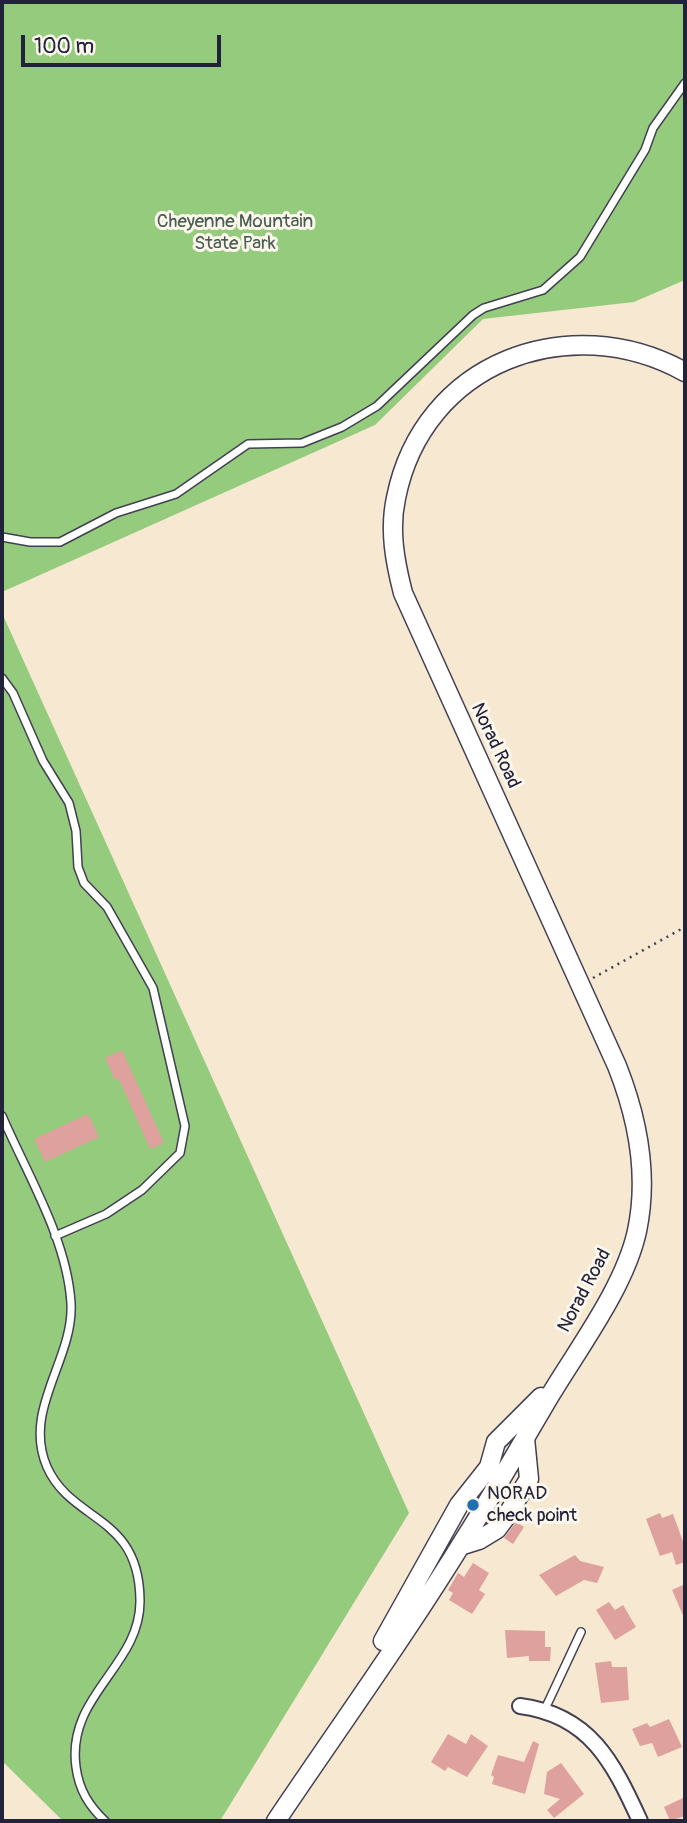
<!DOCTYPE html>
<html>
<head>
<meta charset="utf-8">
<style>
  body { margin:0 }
  #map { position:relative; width:687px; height:1823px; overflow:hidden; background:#f7e8d2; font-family:Pangolin,sans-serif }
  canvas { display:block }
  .frame { position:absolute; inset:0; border:4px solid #22223b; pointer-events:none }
  .scale { position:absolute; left:21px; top:35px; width:200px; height:32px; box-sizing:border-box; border:4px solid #22223b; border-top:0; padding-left:9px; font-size:21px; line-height:24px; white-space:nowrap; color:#22223b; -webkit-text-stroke:5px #fbf7ec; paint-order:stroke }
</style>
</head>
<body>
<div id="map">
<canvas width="687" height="1823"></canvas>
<div class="frame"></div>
<div class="scale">100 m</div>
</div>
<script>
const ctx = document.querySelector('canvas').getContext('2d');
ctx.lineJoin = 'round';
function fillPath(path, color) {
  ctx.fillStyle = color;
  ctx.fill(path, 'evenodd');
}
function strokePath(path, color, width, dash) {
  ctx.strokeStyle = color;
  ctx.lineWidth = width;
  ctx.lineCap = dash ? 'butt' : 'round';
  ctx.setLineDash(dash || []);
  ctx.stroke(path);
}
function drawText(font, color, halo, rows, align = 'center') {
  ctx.font = font + ' Pangolin,sans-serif';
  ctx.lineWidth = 6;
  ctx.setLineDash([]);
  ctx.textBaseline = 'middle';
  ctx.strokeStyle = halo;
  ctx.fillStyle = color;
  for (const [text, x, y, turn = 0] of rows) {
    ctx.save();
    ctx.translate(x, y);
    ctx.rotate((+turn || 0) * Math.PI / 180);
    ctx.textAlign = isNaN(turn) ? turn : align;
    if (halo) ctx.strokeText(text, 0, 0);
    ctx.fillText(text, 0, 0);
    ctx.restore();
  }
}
fillPath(new Path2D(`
  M 2,2 L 685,2 L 685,280 L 634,302 L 483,319 L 375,425 L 2,592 Z
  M 2,613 L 409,1513 L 220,1821 L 63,1821 L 2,1761 Z`), '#95cb7d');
fillPath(new Path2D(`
  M 122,1050 L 164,1143 L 150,1149 L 119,1079 L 115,1080 L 105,1058 Z
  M 88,1114 L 99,1137 L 45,1162 L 34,1139 Z
  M 660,1513 L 662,1518 L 673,1514 L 685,1547 L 685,1562 L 676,1565 L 672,1552 L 660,1556 L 646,1519 Z
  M 516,1522 L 524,1527 L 513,1544 L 504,1538 Z
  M 575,1555 L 580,1561 L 604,1567 L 597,1583 L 584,1580 L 556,1596 L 539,1575 Z
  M 473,1563 L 489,1573 L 479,1590 L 485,1594 L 472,1614 L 449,1600 L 453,1593 L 448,1590 L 458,1573 L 464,1577 Z
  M 685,1584 L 685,1620 L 672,1590 Z
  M 609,1602 L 615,1610 L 623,1605 L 636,1627 L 615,1640 L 596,1610 Z
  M 505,1630 L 545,1631 L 545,1647 L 551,1647 L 550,1661 L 529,1661 L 529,1656 L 507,1658 Z
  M 611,1661 L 612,1667 L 627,1667 L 629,1700 L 601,1703 L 595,1663 Z
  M 669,1719 L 682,1747 L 658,1757 L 652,1743 L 640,1746 L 632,1729 L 647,1723 L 650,1727 Z
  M 448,1734 L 466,1744 L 471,1734 L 488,1746 L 467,1777 L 448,1767 L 445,1771 L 431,1762 Z
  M 533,1741 L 539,1744 L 525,1794 L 492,1784 L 494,1777 L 491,1775 L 498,1755 L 524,1762 Z
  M 561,1763 L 584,1794 L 554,1818 L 547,1810 L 560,1799 L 544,1794 L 547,1772 Z
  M 685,1797 L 685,1816 L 670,1821 L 664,1807 Z`), '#dfa19d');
const service = new Path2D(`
  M 2,537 L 30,542 L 60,542 L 116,513 L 176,494 L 248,444 L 302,443 L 342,427 L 377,406 L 473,315 L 484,308 L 543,290 L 580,257 L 645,150 L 653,128 L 685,83
  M 2,678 L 13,693 L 43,761 L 69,803 L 76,831 L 78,867 L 84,883 L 107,907 L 153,988 L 185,1126 L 180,1153 L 142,1190 L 106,1214 L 55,1236
  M 2,1116 C 27,1174 67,1239 71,1303 C 74,1360 22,1409 47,1467 C 72,1523 139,1514 140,1600 C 141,1666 66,1695 76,1767 C 79,1790 89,1806 105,1821
  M 545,1709 L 581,1632`);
const minor = new Path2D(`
  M 520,1706 C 590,1715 613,1762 640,1821`);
const tertiary = new Path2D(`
  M 460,1546 L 479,1540 L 497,1529 L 506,1517 L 529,1479 L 525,1438
  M 383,1641 L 459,1505 L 489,1467 L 496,1442 L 541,1397
  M 276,1821 C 340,1726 407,1633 467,1535 C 496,1489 523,1441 551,1394 C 580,1346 625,1286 637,1231 C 649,1174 638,1119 617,1066 L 403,593 C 395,562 389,530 396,498 C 423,362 569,308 685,372`);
strokePath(service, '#424052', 10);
strokePath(minor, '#424052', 18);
strokePath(tertiary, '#424052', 21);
strokePath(new Path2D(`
  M 593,978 L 685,927`), '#424052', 2.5, [2, 5]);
strokePath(service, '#fff', 7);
strokePath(minor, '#fff', 14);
strokePath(tertiary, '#fff', 18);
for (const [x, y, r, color] of [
  [473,1505,7,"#1f6fb2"]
]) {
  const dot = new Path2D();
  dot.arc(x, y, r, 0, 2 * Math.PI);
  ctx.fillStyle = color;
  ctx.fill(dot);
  strokePath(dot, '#fbf7ec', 2.5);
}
drawText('19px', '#4a5d52', '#fbf7ec', [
  ["Cheyenne Mountain",235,222],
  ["State Park",235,244]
]);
drawText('19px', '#22223b', '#fbf7ec', [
  ["Norad Road",495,746,65],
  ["Norad Road",585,1291,-62]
]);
drawText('19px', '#22223b', '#fbf7ec', [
  ["NORAD",487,1494],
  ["check point",487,1516]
], 'left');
</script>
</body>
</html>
